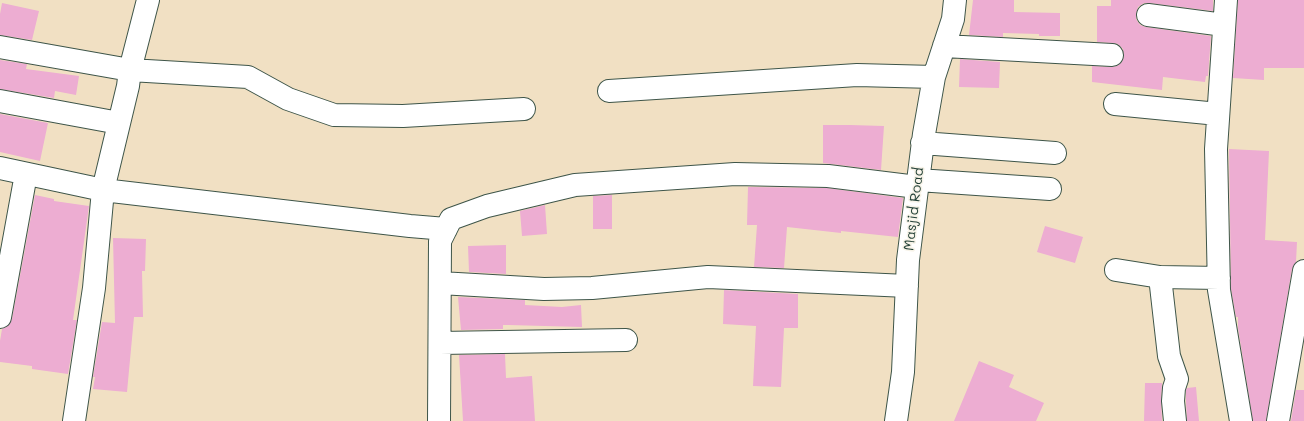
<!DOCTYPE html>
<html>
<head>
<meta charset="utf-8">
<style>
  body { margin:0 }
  canvas { display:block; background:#f1e0c3 }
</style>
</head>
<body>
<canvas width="1304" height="421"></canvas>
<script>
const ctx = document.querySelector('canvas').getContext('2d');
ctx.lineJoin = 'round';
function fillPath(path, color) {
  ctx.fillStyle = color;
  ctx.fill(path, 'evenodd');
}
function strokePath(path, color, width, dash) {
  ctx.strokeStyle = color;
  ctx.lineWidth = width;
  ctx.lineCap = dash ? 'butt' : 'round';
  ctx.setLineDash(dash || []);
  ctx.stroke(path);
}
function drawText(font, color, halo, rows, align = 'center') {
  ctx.font = font + ' Mali,sans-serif';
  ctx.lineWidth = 3;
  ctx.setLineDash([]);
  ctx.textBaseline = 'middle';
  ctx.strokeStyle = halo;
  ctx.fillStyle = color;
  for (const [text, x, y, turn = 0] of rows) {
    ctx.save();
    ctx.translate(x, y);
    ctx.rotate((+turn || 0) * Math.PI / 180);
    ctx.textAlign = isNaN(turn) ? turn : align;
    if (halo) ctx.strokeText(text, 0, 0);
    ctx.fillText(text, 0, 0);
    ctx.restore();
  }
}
fillPath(new Path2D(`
  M 973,0 L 1014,0 L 1014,12 L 1060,13 L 1060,36 L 1039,36 L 1039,34 L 1003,33 L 1003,37 L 969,35 Z
  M 1111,0 L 1213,0 L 1213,11 L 1149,3 L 1144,3 L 1138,7 L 1136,14 L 1136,19 L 1140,25 L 1146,27 L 1211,36 L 1208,76 L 1206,76 L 1205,82 L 1163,77 L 1162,90 L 1092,82 L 1092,66 L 1111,67 L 1117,66 L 1122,62 L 1124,56 L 1123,49 L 1118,44 L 1113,43 L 1097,42 L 1097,6 L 1111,6 Z
  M 1238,0 L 1304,0 L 1304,68 L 1264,68 L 1264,80 L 1233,78 Z
  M 2,3 L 39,11 L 32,40 L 0,35 L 0,14 Z
  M 960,59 L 1000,62 L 999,88 L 959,87 Z
  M 0,60 L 27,64 L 26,69 L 79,76 L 76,95 L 55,91 L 54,98 L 0,89 Z
  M 0,114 L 48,123 L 40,161 L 0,152 Z
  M 823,125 L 850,125 L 884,126 L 881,170 L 823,163 Z
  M 1229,149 L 1269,151 L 1265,240 L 1297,242 L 1296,262 L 1292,269 L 1266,421 L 1253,421 L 1238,328 L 1238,317 L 1236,317 L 1231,289 Z
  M 748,187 L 827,188 L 903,198 L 898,237 L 841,231 L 841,233 L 787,227 L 784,268 L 754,267 L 757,225 L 747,225 Z
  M 35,195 L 54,199 L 54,201 L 89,206 L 73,320 L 77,320 L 68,374 L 32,369 L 32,366 L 0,362 L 0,341 L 2,329 L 9,325 L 12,319 Z
  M 612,195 L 612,229 L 593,229 L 593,196 Z
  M 545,205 L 547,234 L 522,236 L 520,211 Z
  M 1045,226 L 1083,237 L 1075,263 L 1037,252 Z
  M 113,238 L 146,239 L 145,271 L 142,271 L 143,317 L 134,317 L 127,392 L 93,389 L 95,377 L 93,377 L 102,322 L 115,323 Z
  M 506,245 L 506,274 L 469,272 L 468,246 Z
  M 724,290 L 798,294 L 798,328 L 784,328 L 781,387 L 753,386 L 756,326 L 723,324 Z
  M 458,297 L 525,300 L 525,305 L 562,307 L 581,305 L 582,327 L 508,325 L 503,325 L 503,329 L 461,330 Z
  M 505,354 L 506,378 L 532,376 L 535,421 L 463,421 L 459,355 Z
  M 979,361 L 1014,375 L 1009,387 L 1044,403 L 1036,421 L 954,421 Z
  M 1145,383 L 1162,383 L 1161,400 L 1162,421 L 1144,421 Z
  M 1196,387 L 1199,421 L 1187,421 L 1186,401 L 1186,390 L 1187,388 Z
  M 1296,390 L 1304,390 L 1304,421 L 1291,421 Z`), '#edadd2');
const minor = new Path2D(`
  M 1226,0 L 1216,149 L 1219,290 L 1241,421
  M 1148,15 L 1224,25
  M 944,46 L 1112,55
  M 0,47 L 130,70 L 248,77 L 288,99 L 334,115 L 403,116 L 524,109
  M 609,91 L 857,75 L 934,77
  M 0,101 L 119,123
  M 1115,104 L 1218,114
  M 922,143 L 1055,153
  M 0,168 L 103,190 L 410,226 L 446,229
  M 918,180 L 1050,189
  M 1116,270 L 1160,277 L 1219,278
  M 1160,277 L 1169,356 L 1177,379 L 1174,388 L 1173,401 L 1175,421
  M 440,283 L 544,289 L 592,288 L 708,277 L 907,286
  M 0,317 L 26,174
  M 440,343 L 626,340
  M 74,421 L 94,288 L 103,190 L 128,86 L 130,70 L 148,0
  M 439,421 L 440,241 L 451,219 L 487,206 L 575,185 L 735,174 L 828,176 L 917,187
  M 896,421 L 903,372 L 908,260 L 924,134 L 934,77 L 953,19 L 955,0
  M 1278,421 L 1304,271`);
strokePath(minor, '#3e5549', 24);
strokePath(minor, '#fff', 22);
drawText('14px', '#1f3d34', '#f7f3e8', [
  ["Masjid Road",914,209,-83]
]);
</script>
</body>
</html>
